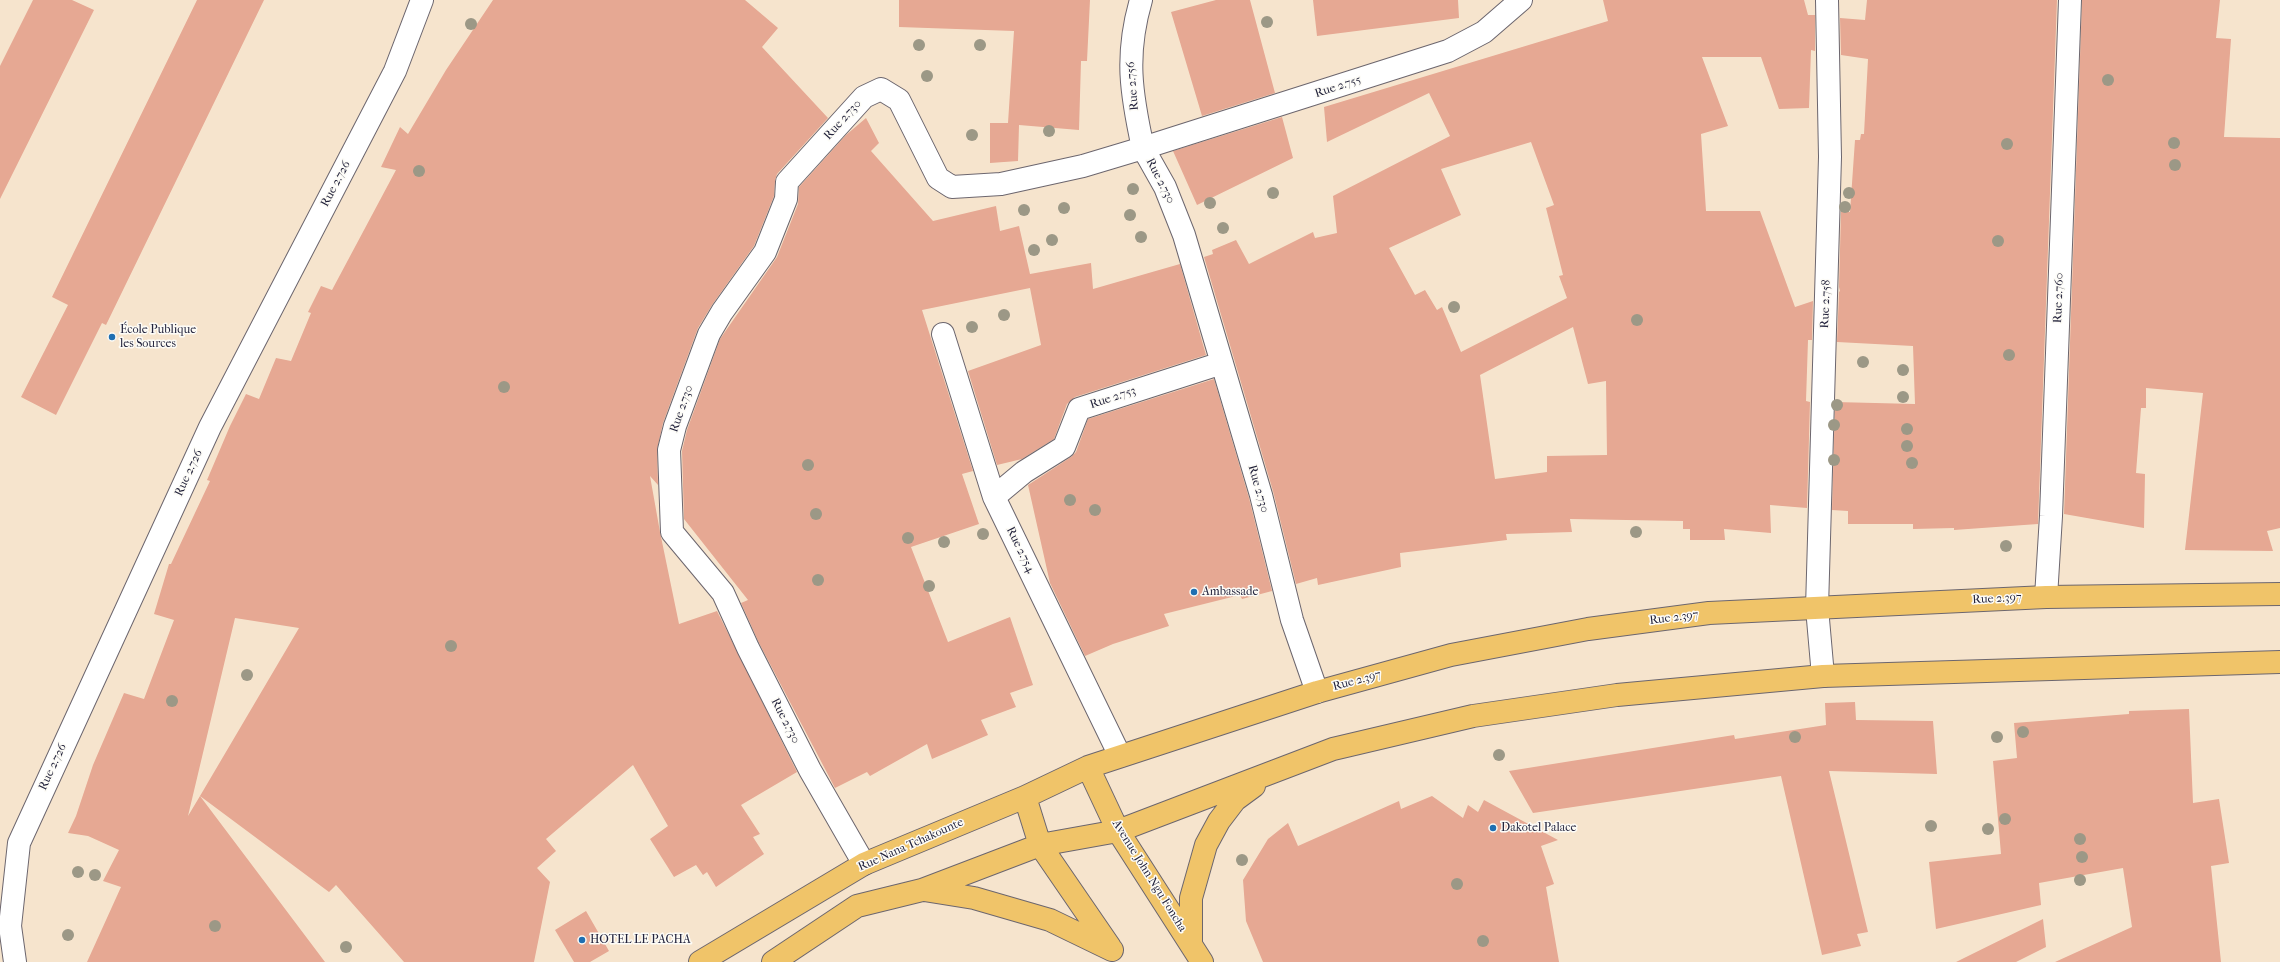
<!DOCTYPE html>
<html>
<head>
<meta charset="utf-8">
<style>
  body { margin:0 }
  canvas { display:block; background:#f6e4cd }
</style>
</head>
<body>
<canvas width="2280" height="962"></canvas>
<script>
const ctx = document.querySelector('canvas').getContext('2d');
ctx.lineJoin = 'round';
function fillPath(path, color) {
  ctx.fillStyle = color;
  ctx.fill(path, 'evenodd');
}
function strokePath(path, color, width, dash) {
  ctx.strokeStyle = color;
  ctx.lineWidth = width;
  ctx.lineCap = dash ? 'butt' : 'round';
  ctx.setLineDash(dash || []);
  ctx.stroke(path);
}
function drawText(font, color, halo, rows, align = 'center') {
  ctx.font = font + ' "IM FELL French Canon",serif';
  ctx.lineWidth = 3;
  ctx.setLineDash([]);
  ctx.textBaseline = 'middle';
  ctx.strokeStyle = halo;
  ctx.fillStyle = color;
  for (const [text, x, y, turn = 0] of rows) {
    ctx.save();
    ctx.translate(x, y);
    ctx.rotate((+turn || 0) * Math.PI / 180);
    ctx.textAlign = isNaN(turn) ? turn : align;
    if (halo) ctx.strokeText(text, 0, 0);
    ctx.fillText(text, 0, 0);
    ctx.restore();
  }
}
fillPath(new Path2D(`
  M 33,0 L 72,0 L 94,10 L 0,199 L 0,66 Z
  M 197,0 L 264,0 L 106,325 L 102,323 L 56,415 L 21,397 L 68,305 L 52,297 Z
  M 493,0 L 745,0 L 778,28 L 762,47 L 828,118 L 777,174 L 775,181 L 774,196 L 754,246 L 712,305 L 698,328 L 663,423 L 657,450 L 658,485 L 650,476 L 660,532 L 679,624 L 717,611 L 797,772 L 741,805 L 760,834 L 753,837 L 764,854 L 716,887 L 707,872 L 703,875 L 696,865 L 674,877 L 650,839 L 668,826 L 633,765 L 546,839 L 556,851 L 537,868 L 550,882 L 534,962 L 404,962 L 336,885 L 329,892 L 200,796 L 299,628 L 235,618 L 188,816 L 200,796 L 325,962 L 87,962 L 121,887 L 103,881 L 119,850 L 88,836 L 68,833 L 76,816 L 93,765 L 124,693 L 144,699 L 174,620 L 154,614 L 169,564 L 171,564 L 210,481 L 207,480 L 230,426 L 246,394 L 259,399 L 276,358 L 291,361 L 311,313 L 308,312 L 321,286 L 332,290 L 396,170 L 381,167 L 400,127 L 408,134 L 446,70 Z
  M 899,0 L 1090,0 L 1087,61 L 1081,61 L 1079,130 L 1019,125 L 1018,161 L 990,163 L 990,123 L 1008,123 L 1014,31 L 899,27 Z
  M 1216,0 L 1250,0 L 1275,93 L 1202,116 L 1171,12 Z
  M 1313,0 L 1458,0 L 1459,18 L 1317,36 Z
  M 1603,0 L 1804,0 L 1808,15 L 1815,15 L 1815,51 L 1811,50 L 1809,108 L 1779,109 L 1761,57 L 1702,57 L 1728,126 L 1701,134 L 1706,211 L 1760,211 L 1795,307 L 1813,301 L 1812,340 L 1808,340 L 1806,401 L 1810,402 L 1807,508 L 1770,505 L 1771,533 L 1724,529 L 1725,540 L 1690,540 L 1690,529 L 1683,529 L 1683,521 L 1570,519 L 1572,532 L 1506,534 L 1507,540 L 1400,553 L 1401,567 L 1318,585 L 1317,578 L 1296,584 L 1273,491 L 1204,257 L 1213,254 L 1212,250 L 1236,240 L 1249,264 L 1313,232 L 1315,238 L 1337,233 L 1333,196 L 1450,136 L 1429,93 L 1327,142 L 1324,107 L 1608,21 ZM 1531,142 L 1554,205 L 1546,208 L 1563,275 L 1559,276 L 1567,298 L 1461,352 L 1442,307 L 1437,310 L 1425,290 L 1415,295 L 1389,248 L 1461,215 L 1441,169 ZM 1573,327 L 1588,384 L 1606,381 L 1607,455 L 1547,456 L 1547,472 L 1495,479 L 1480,375 Z
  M 1867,0 L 2057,0 L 2038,524 L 1954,530 L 1954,528 L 1913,529 L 1913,524 L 1848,524 L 1848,511 L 1832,510 L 1835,402 L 1915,404 L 1913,346 L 1837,342 L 1839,292 L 1840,291 L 1839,287 L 1841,212 L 1850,212 L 1855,140 L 1860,140 L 1861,134 L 1864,134 L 1868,59 L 1841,55 L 1840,18 L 1865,20 Z
  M 2082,0 L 2220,0 L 2216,38 L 2231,39 L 2224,137 L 2280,138 L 2280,528 L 2267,531 L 2273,551 L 2185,550 L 2203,393 L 2146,388 L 2146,408 L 2141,408 L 2136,473 L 2145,474 L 2144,528 L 2064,514 Z
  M 1282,117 L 1293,158 L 1197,205 L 1173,151 Z
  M 866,118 L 879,143 L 871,151 L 933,221 L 996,206 L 1000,231 L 1019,226 L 1030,274 L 1091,263 L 1093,289 L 1180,264 L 1206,355 L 1075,397 L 1067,404 L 1054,439 L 1022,459 L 997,465 L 968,371 L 1041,345 L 1030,288 L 922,310 L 973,471 L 962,474 L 979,524 L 911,547 L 948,642 L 1010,617 L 1033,685 L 1010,693 L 1016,707 L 981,720 L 988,735 L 932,759 L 927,744 L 870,776 L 867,772 L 835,788 L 759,643 L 741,603 L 748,600 L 684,519 L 682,451 L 687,430 L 720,339 L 777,257 L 798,204 L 799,187 L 846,135 Z
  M 1214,379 L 1249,498 L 1272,591 L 1242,599 L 1240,595 L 1164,614 L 1169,626 L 1113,644 L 1085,656 L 1050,583 L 1028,485 L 1071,457 L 1076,452 L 1088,419 Z
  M 1855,702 L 1856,720 L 1933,721 L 1937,774 L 1829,771 L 1868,932 L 1857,934 L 1861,946 L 1822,955 L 1781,776 L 1533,813 L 1509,771 L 1734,735 L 1735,739 L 1826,725 L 1825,703 Z
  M 2189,709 L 2193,803 L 2219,799 L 2229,863 L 2211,866 L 2221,962 L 2055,962 L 2132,927 L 2123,868 L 2039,883 L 2041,905 L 1936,929 L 1929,862 L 2001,854 L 1993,761 L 2017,758 L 2014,723 L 2129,714 L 2129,711 Z
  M 1432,796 L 1463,818 L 1468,805 L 1478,812 L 1484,800 L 1558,840 L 1541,846 L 1554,884 L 1546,887 L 1559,962 L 1263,962 L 1246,921 L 1243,880 L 1268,839 L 1288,823 L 1298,846 L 1399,801 L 1401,809 Z
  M 586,911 L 609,951 L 590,962 L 574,962 L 555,930 Z
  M 2043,919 L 2046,947 L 2016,962 L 1956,962 Z`), '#e6a893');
const minor = new Path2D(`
  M 1141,0 C 1125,55 1131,93 1143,148 L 1448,51 L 1484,32 L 1521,0
  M 943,334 L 994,497 L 1120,756
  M 994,497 L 1024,472 L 1064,447 L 1079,409 L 1222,363
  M 2046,597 L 2051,516 L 2070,0
  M 1823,676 L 1817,608 L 1830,157 L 1827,0
  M 864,864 L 810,770 L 748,648 L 723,593 L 672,532 L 669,450 L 675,426 L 709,334 L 722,312 L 765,252 L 786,199 L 787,182 L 864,97 L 881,89 L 899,100 L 938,178 L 952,187 L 1001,184 L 1083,166 L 1143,148 L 1165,187 L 1184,235 L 1261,495 L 1292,620 L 1317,692
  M 15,962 L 10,926 L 19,843 L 210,427 L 395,71 L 422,0`);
const major = new Path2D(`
  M 1088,767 L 1118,831 L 1202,962
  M 1025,797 L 1040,845 L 1110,947
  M 924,890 L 974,898 L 1050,920 L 1112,950
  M 1191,942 L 1191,898 L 1206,845 L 1219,821 L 1235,800 L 1254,786
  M 700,962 L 864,864 L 1025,797 L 1088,767 L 1317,692 L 1451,655 L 1588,629 L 1709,613 L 2046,597 L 2280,594
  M 773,962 L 857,906 L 922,890 L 1040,845 L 1118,831 L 1333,749 L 1473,716 L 1617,695 L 1823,676 L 2280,662`);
strokePath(minor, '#6c666e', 24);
strokePath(major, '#6c666e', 24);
strokePath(minor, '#fff', 22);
strokePath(major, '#f0c469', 22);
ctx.fillStyle = '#9c9886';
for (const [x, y] of [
  [1267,22],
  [471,24],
  [919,45],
  [980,45],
  [927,76],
  [2108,80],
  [1049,131],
  [972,135],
  [2174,143],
  [2007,144],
  [2175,165],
  [419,171],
  [1133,189],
  [1273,193],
  [1849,193],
  [1210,203],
  [1845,207],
  [1064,208],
  [1024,210],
  [1130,215],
  [1223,228],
  [1141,237],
  [1052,240],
  [1998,241],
  [1034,250],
  [1454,307],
  [1004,315],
  [1637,320],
  [972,327],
  [2009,355],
  [1863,362],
  [1903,370],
  [504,387],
  [1903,397],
  [1837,405],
  [1834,425],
  [1907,429],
  [1907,446],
  [1834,460],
  [1912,463],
  [808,465],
  [1070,500],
  [1095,510],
  [816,514],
  [1636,532],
  [983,534],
  [908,538],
  [944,542],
  [2006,546],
  [818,580],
  [929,586],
  [451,646],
  [247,675],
  [172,701],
  [2023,732],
  [1795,737],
  [1997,737],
  [1499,755],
  [2005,819],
  [1931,826],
  [1988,829],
  [2080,839],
  [2082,857],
  [1242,860],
  [78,872],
  [95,875],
  [2080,880],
  [1457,884],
  [215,926],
  [68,935],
  [1483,941],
  [346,947]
]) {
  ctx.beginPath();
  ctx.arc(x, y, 6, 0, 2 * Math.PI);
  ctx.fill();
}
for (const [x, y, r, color] of [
  [112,337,4,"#1f6fb2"],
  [1194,592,4,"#1f6fb2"],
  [1493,828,4,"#1f6fb2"],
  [582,940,4,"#1f6fb2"]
]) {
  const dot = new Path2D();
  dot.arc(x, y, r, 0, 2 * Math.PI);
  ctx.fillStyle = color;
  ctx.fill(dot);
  strokePath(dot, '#fdfcf7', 1.5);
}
drawText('12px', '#22223b', '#fdfcf7', [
  ["Rue 2.756",1133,86,-95],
  ["Rue 2.755",1338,87,-18],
  ["Rue 2.730",843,120,-48],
  ["Rue 2.730",1160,181,63],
  ["Rue 2.726",336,184,-62],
  ["Rue 2.760",2059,298,-88],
  ["Rue 2.758",1826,304,-88],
  ["Rue 2.753",1113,398,-18],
  ["Rue 2.730",682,409,-71],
  ["Rue 2.726",189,473,-65],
  ["Rue 2.730",1258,489,74],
  ["Rue 2.754",1020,550,64],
  ["Rue 2.397",1997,599,-3],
  ["Rue 2.397",1674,618,-7],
  ["Rue 2.397",1357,681,-15],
  ["Rue 2.730",785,721,63],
  ["Rue 2.726",53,767,-65],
  ["Rue Nana Tchakounte",911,845,-24],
  ["Avenue John Ngu Foncha",1149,876,58]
]);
drawText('12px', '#22223b', '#fdfcf7', [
  ["École Publique",120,330],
  ["les Sources",120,344],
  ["Ambassade",1202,592],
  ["Dakotel Palace",1501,828],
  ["HOTEL LE PACHA",590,940]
], 'left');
</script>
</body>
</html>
